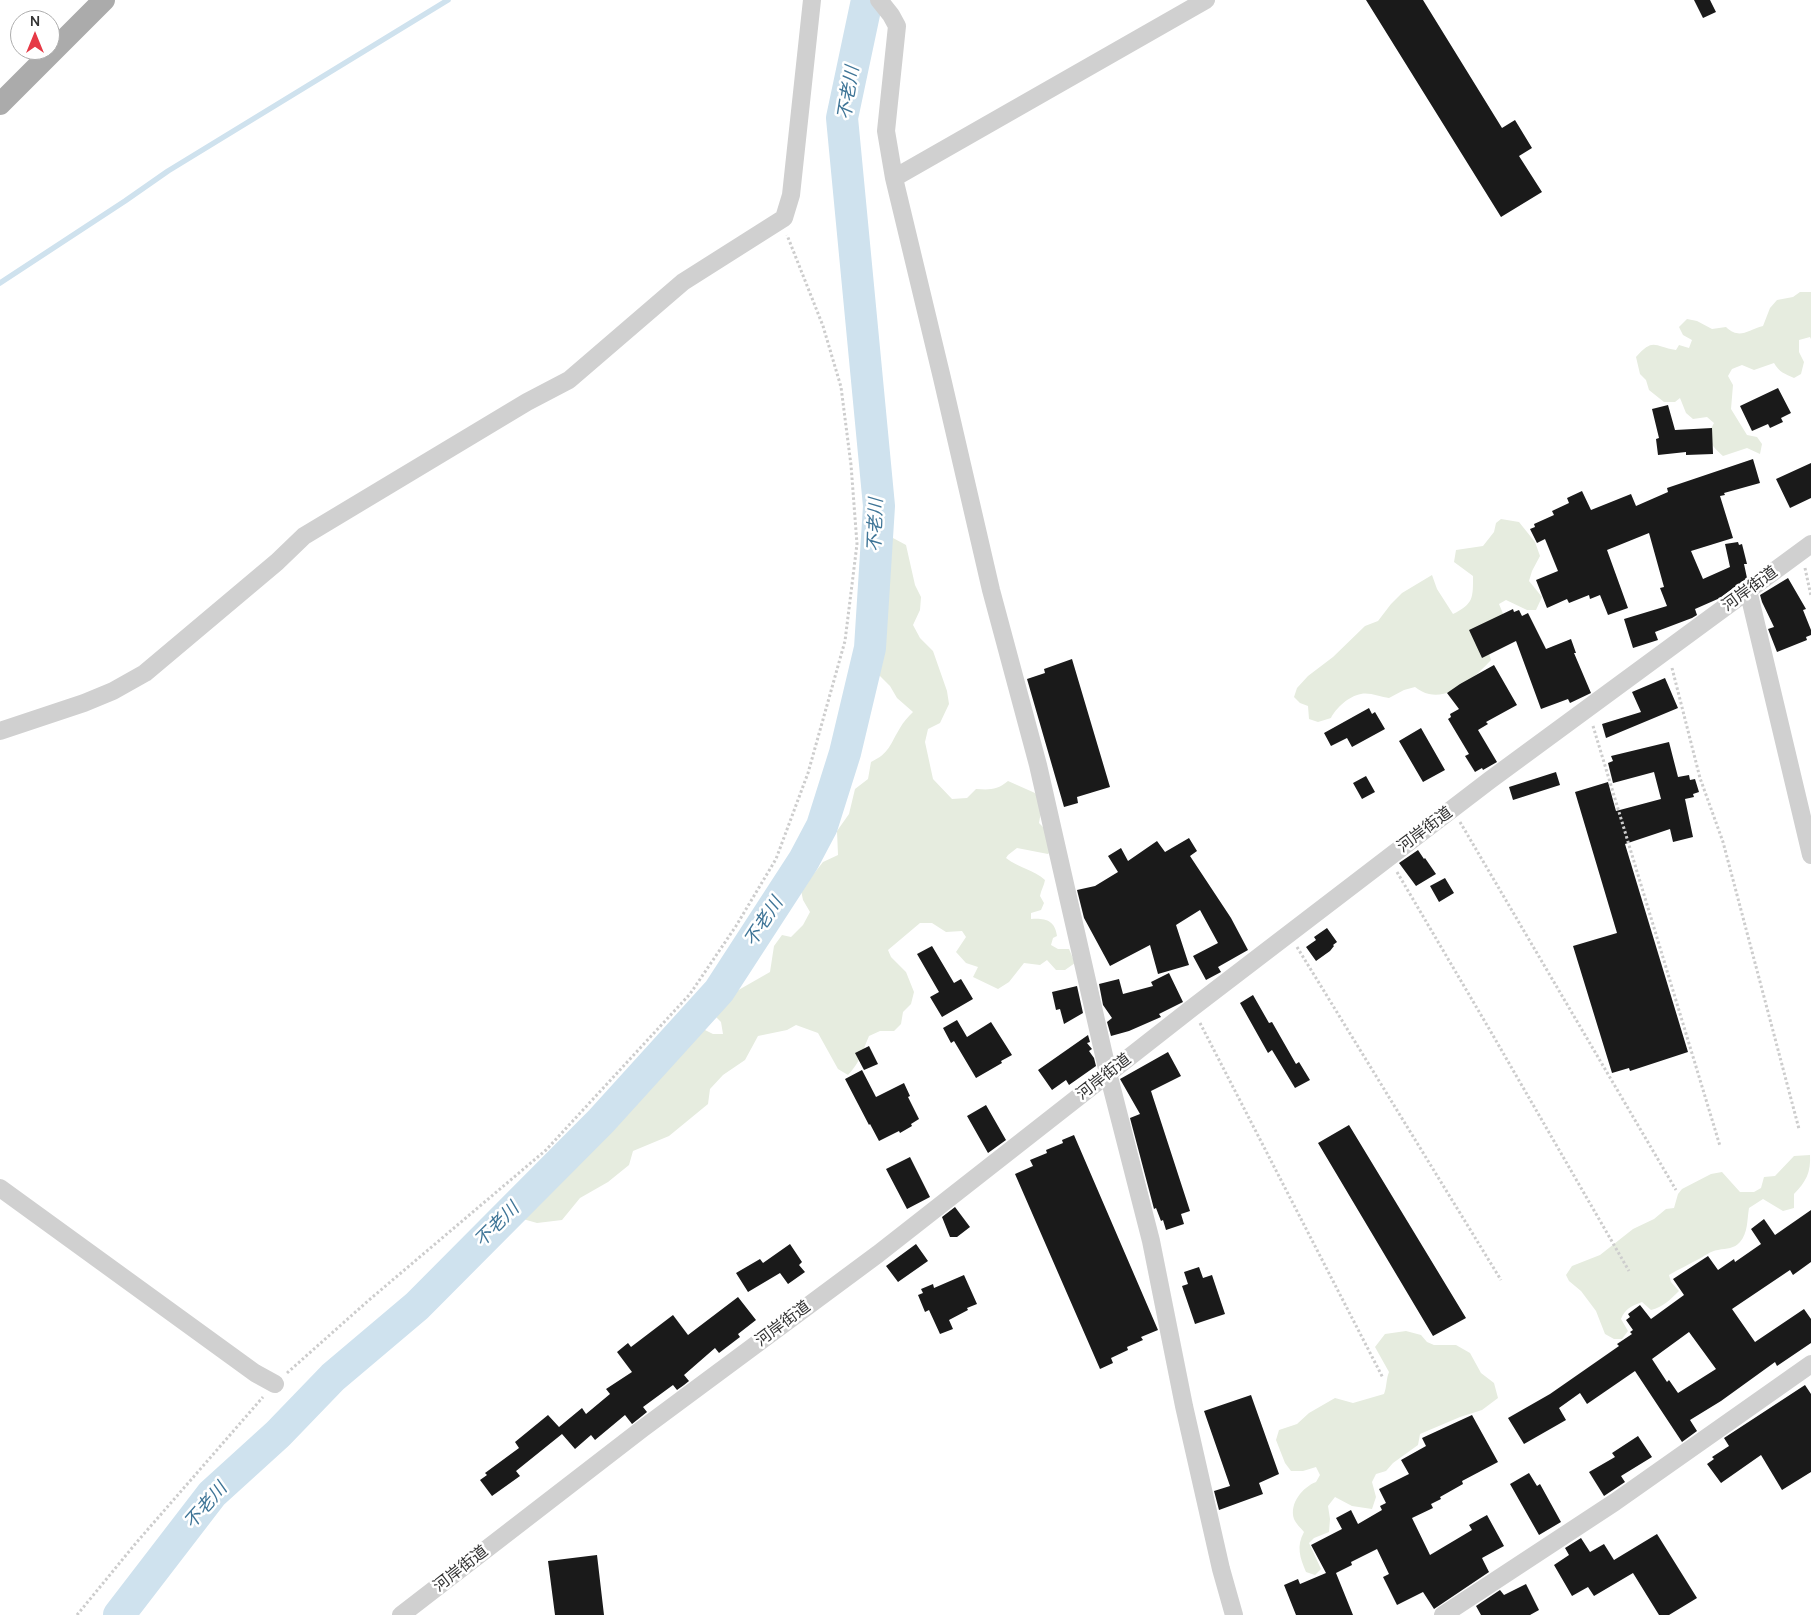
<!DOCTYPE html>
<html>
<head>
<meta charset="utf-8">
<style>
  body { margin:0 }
  #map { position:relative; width:1811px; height:1615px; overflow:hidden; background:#fff; font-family:Manrope,sans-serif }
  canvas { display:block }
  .north { position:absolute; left:10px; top:10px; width:50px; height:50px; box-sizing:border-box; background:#fff; border:1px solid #adadad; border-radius:50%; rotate:0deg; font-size:14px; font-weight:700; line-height:20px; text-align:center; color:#333 }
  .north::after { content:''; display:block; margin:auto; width:18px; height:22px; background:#e63946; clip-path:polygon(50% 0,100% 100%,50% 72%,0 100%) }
</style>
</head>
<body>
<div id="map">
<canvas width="1811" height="1615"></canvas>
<div class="north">N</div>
</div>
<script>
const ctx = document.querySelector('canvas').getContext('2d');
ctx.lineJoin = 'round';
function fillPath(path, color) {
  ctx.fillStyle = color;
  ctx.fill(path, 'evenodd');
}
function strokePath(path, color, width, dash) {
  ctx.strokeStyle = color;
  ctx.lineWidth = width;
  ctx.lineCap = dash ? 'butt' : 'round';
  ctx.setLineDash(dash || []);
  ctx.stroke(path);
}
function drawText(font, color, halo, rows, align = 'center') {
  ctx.font = font + ' Manrope,"Noto Sans JP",sans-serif';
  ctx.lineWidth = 5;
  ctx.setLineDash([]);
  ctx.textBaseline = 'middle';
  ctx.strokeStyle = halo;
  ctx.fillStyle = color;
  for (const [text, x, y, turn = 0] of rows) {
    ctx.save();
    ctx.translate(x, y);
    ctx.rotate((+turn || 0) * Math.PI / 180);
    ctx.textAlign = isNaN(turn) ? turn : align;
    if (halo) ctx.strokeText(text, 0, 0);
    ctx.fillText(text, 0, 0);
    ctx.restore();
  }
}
fillPath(new Path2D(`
  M 1800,292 L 1811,292 L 1811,339 L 1810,337 L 1799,340 L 1799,352 L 1804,362 L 1801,374 L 1794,378 C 1785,374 1779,372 1774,363 L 1754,370 L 1742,365 L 1732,369 L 1728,376 L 1733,385 L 1731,409 L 1747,435 L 1757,437 L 1762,444 L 1760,454 L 1747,448 L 1723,456 C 1711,445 1705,439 1714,423 L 1707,417 L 1693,419 L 1686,413 L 1680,398 L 1675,402 L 1664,402 L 1649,390 L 1646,380 L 1640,374 L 1636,357 C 1654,337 1654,347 1676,350 L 1679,345 L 1689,348 L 1692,340 L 1683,335 L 1679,327 L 1687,319 L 1697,321 L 1712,329 L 1726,327 C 1740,340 1747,330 1763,326 L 1770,308 L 1777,300 L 1793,297 Z
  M 1501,519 L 1519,522 L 1535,542 L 1540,556 L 1532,571 L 1529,581 L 1542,597 L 1536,610 L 1527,610 L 1506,600 L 1499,604 L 1504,616 L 1487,647 L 1491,660 C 1476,676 1453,699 1429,694 C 1424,693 1419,690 1415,687 L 1404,690 L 1389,698 C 1381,697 1369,692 1361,694 C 1349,696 1336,708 1331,718 L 1318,722 L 1309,719 L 1308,706 L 1300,703 L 1294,697 L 1297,688 L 1308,676 L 1333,657 L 1365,626 L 1378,621 L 1391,604 L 1402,593 L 1432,575 L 1437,589 L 1453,614 C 1474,604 1473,597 1473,576 L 1454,562 L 1456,550 L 1483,546 L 1494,532 L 1496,523 Z
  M 893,538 L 906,545 L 915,585 L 921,597 L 920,610 L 913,625 L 920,638 L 933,651 L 947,691 L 949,704 L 940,723 L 928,729 L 925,742 L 933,779 L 952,799 L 967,798 L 976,789 C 990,790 997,790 1008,781 L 1035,793 L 1042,806 L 1039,823 L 1048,832 L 1052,850 L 1048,854 L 1017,848 L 1008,855 L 1006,858 C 1019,868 1034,870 1045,880 C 1044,886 1041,890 1040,896 L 1044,903 L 1041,910 L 1031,913 L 1031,919 C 1045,918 1055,920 1057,936 L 1053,938 L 1051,945 L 1058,949 L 1069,949 L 1075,963 L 1065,970 L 1056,970 L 1047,960 L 1040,965 L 1024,963 L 1009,982 L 998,989 L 973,977 L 978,967 L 966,963 L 956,952 L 966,937 L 962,931 L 946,932 L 932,923 L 920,923 L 888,950 L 891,957 L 906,972 L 914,992 L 911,1004 L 903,1012 L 901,1024 L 894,1031 L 880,1031 L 869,1036 C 862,1052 861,1061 848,1075 L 838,1069 L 818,1033 L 796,1025 L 787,1030 L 758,1036 L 745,1060 L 723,1075 L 710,1089 L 708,1104 L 669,1136 L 633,1151 L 629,1165 L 608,1182 L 580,1198 L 562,1220 L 537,1223 L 523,1219 L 530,1206 L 576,1157 L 596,1141 L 621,1114 L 631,1097 L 644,1081 L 655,1076 L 687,1039 L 701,1028 L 713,1034 L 723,1034 L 721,1022 L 713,1014 L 728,996 L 770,972 L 774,946 L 782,935 L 791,937 L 803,925 L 810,912 L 803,900 L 801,890 L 823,862 L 838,855 L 837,831 L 849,814 L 855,789 L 868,779 L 871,762 C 890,753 890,744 900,728 C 903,722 908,717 913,712 L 897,698 L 890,686 L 879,675 L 880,657 L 885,646 L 879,632 L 863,621 L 863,610 L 878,596 L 879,585 L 869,575 L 871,559 L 882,554 Z
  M 1810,1155 C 1811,1172 1806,1182 1794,1194 L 1794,1208 L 1783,1211 L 1763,1199 L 1749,1208 C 1747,1220 1748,1233 1740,1242 C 1734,1249 1727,1248 1718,1250 C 1710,1251 1705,1256 1697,1260 C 1688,1265 1679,1269 1669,1275 L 1671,1282 L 1679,1291 C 1670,1300 1663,1307 1651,1310 L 1642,1302 C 1631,1306 1625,1309 1621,1319 L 1628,1331 L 1622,1339 L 1614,1339 L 1605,1334 L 1596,1311 L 1581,1291 L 1569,1281 L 1566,1275 L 1572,1266 L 1600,1255 L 1633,1229 L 1654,1219 L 1666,1209 L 1674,1208 L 1678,1194 L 1682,1189 L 1711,1174 L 1722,1172 L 1740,1192 L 1754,1192 L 1761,1188 L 1764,1177 L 1775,1176 L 1794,1156 Z
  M 1406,1331 L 1421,1335 L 1427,1342 L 1434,1345 L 1456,1345 L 1470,1353 L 1481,1373 L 1494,1383 L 1498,1398 L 1482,1410 L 1460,1417 L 1420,1434 L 1418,1445 L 1393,1463 L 1386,1471 L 1376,1474 L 1372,1482 L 1376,1497 L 1372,1509 L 1352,1506 L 1335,1497 L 1328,1506 L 1330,1519 L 1329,1532 L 1314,1538 L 1309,1543 L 1321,1569 L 1315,1575 L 1306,1572 C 1300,1558 1296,1546 1304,1532 C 1301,1528 1296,1524 1294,1519 C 1289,1503 1303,1487 1316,1482 L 1320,1475 L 1316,1467 L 1303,1471 L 1291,1471 L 1285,1463 L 1276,1440 L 1279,1430 L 1297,1424 L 1309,1413 L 1335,1398 L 1353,1403 L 1384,1394 C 1387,1386 1386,1379 1389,1372 L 1375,1347 L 1385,1334 Z`), '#e6ecdf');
strokePath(new Path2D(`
  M 0,283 L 125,201 L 168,171 L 448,0`), '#cfe2ee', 5.5);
strokePath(new Path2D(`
  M 119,1615 L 212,1494 L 278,1434 L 333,1377 L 417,1306 L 601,1121 L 719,991 L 804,860 L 822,826 L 845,753 L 870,648 L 879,506 L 842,118 L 867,0`), '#cfe2ee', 32);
fillPath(new Path2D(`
  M 1366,0 L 1423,0 L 1502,128 L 1515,120 L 1532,148 L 1519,156 L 1542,192 L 1501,217 Z
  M 1694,0 L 1710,0 L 1716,12 L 1703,18 Z
  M 1778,388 L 1791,413 L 1781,418 L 1783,422 L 1770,428 L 1768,424 L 1752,431 L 1740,406 Z
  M 1668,405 L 1675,430 L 1712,428 L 1713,454 L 1686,455 L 1686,452 L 1658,455 L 1656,439 L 1659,438 L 1652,409 Z
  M 1753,459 L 1760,483 L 1724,493 L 1725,495 L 1720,496 L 1733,538 L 1691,551 L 1703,579 L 1730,567 L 1725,544 L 1738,542 L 1739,545 L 1742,544 L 1747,564 L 1744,564 L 1747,578 L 1720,598 L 1695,609 L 1697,615 L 1692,618 L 1655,632 L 1658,640 L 1633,648 L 1624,619 L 1667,606 L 1660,588 L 1664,587 L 1649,533 L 1607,550 L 1628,608 L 1608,615 L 1600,595 L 1590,599 L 1589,595 L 1569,603 L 1567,599 L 1547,608 L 1536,580 L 1558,571 L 1545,539 L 1537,543 L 1530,529 L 1535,527 L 1534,524 L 1554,515 L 1552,511 L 1569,503 L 1567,498 L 1582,491 L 1591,510 L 1631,494 L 1636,506 L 1668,492 L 1667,488 Z
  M 1811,463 L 1811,498 L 1790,508 L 1776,479 Z
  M 1788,578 L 1806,609 L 1803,610 L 1811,630 L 1811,635 L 1806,637 L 1807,640 L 1777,652 L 1768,629 L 1774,627 L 1762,602 L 1760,595 Z
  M 1513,609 L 1514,612 L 1519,610 L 1522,616 L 1528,613 L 1546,649 L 1571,639 L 1576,653 L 1574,653 L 1591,693 L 1570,703 L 1568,699 L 1541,709 L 1516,641 L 1482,658 L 1469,630 Z
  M 1072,659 L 1110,787 L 1077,797 L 1078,803 L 1064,807 L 1027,679 L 1045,673 L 1044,669 Z
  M 1494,665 L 1517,705 L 1486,722 L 1488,724 L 1478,730 L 1497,762 L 1483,770 L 1482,768 L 1475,772 L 1465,756 L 1469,754 L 1448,719 L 1451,717 L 1450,714 L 1459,709 L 1447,693 L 1460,684 Z
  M 1665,678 L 1678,708 L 1606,738 L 1602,724 L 1641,712 L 1632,692 Z
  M 1369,708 L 1372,714 L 1375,712 L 1385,729 L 1352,747 L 1347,738 L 1331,746 L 1324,733 Z
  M 1421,728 L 1445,770 L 1423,782 L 1399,741 Z
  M 1669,742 L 1678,777 L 1689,775 L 1690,780 L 1695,779 L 1699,792 L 1693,794 L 1694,797 L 1685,799 L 1693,837 L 1673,842 L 1670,829 L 1625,844 L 1688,1052 L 1630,1071 L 1629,1068 L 1612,1073 L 1573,946 L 1617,933 L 1575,792 L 1608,782 L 1616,811 L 1661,799 L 1654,772 L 1613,783 L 1608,763 L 1613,761 L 1611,756 Z
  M 1556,772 L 1560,785 L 1513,800 L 1509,787 Z
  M 1366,776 L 1375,792 L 1362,799 L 1353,783 Z
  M 1189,838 L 1197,851 L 1190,856 L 1231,918 L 1248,950 L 1218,967 L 1221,972 L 1206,980 L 1193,956 L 1218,943 L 1200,910 L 1176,925 L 1189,965 L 1158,974 L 1150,945 L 1110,966 L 1084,918 L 1077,890 L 1095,886 L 1118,872 L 1108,856 L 1121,848 L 1128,861 L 1157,841 L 1165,852 Z
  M 1418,850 L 1424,859 L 1425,858 L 1436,874 L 1416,886 L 1399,863 Z
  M 1445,878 L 1454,893 L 1439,902 L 1430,886 Z
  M 1327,928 L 1337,942 L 1333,945 L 1334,946 L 1330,951 L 1316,961 L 1306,947 L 1316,940 L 1314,937 Z
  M 932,946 L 954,983 L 961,979 L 973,999 L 942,1017 L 930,997 L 939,992 L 917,954 Z
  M 1169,973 L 1183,1002 L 1159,1014 L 1161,1017 L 1129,1031 L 1111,1036 L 1107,1022 L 1112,1018 L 1103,1005 L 1099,984 L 1119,979 L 1123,994 L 1153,986 L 1151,982 Z
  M 1077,986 L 1083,1013 L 1064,1024 L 1060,1009 L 1056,1010 L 1052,992 Z
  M 1253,995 L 1269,1023 L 1272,1022 L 1296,1064 L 1299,1062 L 1310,1080 L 1295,1088 L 1272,1050 L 1268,1053 L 1240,1003 Z
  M 957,1020 L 967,1037 L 991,1022 L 1012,1055 L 1001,1061 L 1002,1063 L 976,1078 L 954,1041 L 951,1043 L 943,1028 Z
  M 1088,1035 L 1090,1042 L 1087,1043 L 1092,1049 L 1089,1051 L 1094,1058 L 1096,1066 L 1069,1085 L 1066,1080 L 1052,1090 L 1038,1070 Z
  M 869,1046 L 878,1064 L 864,1070 L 855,1053 Z
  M 1168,1052 L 1181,1076 L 1151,1091 L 1190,1211 L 1181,1214 L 1184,1224 L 1166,1230 L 1163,1220 L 1161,1221 L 1156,1208 L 1154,1209 L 1130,1118 L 1140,1114 L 1120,1079 Z
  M 862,1070 L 876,1097 L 904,1083 L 910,1096 L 908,1097 L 919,1119 L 911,1124 L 912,1126 L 900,1133 L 899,1131 L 879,1141 L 870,1124 L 869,1125 L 845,1079 Z
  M 986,1105 L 1006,1140 L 988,1153 L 967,1116 Z
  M 1349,1125 L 1466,1318 L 1433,1336 L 1318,1143 Z
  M 1074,1135 L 1158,1330 L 1141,1337 L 1143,1340 L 1127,1347 L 1128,1350 L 1111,1358 L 1113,1363 L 1100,1369 L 1015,1174 L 1033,1166 L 1030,1160 L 1047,1153 L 1046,1150 L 1063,1143 L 1062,1140 Z
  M 910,1157 L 930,1197 L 907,1209 L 886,1169 Z
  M 955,1207 L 970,1227 L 957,1237 L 950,1237 L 942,1217 Z
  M 1811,1210 L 1811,1262 L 1793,1275 L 1790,1270 L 1732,1309 L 1755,1342 L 1804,1309 L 1811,1319 L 1811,1343 L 1777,1366 L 1775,1362 L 1721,1401 L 1690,1420 L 1697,1431 L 1682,1442 L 1635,1371 L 1587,1404 L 1580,1393 L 1559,1408 L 1566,1420 L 1524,1444 L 1508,1418 L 1550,1394 L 1619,1346 L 1617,1344 L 1632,1334 L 1630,1332 L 1633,1330 L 1626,1320 L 1630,1317 L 1628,1314 L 1640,1305 L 1651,1319 L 1684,1295 L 1673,1279 L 1708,1256 L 1718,1270 L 1734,1259 L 1735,1262 L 1761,1244 L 1751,1229 L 1764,1219 L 1775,1235 ZM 1689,1332 L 1716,1369 L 1678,1393 L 1669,1380 L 1667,1382 L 1652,1359 Z
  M 790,1244 L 802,1262 L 799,1265 L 805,1272 L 788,1284 L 780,1273 L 748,1292 L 736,1273 L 760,1259 L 763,1263 Z
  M 916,1244 L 928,1261 L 898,1282 L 886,1266 Z
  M 1199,1267 L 1203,1278 L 1212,1275 L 1225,1314 L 1195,1324 L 1182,1286 L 1188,1284 L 1184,1272 Z
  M 964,1275 L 977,1304 L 967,1308 L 968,1310 L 949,1320 L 953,1329 L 940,1334 L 929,1310 L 925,1312 L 918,1295 L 923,1293 L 921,1289 L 933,1284 L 934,1288 Z
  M 738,1297 L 756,1320 L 738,1334 L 740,1337 L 719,1353 L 715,1348 L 684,1375 L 689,1381 L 684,1385 L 677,1390 L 673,1385 L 643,1407 L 647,1412 L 632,1424 L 625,1415 L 595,1440 L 591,1435 L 575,1449 L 562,1434 L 516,1471 L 520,1476 L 492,1496 L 480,1480 L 487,1475 L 485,1473 L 519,1448 L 515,1442 L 548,1415 L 559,1427 L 582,1408 L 586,1414 L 610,1394 L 606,1389 L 632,1372 L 617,1352 L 628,1343 L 631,1347 L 673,1315 L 688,1335 Z
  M 1805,1385 L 1811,1394 L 1811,1472 L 1782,1490 L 1761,1455 L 1721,1483 L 1707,1464 L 1714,1459 L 1712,1457 L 1729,1446 L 1724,1438 Z
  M 1251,1395 L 1279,1474 L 1259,1483 L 1263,1494 L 1219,1510 L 1214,1491 L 1230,1486 L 1204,1411 Z
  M 1472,1415 L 1498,1462 L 1462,1481 L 1463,1484 L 1440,1497 L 1441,1499 L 1431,1504 L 1433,1508 L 1412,1518 L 1430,1555 L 1472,1530 L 1469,1525 L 1487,1515 L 1504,1546 L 1482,1558 L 1489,1572 L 1434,1609 L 1423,1592 L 1397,1605 L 1383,1577 L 1389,1574 L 1377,1549 L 1351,1562 L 1352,1565 L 1336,1573 L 1353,1615 L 1296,1615 L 1284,1585 L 1298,1579 L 1300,1584 L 1326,1573 L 1311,1545 L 1342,1529 L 1336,1518 L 1351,1510 L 1358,1524 L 1382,1510 L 1380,1506 L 1386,1503 L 1379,1489 L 1409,1474 L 1401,1460 L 1426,1446 L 1422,1438 Z
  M 1638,1436 L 1652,1457 L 1621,1476 L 1625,1482 L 1604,1496 L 1589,1472 L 1615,1457 L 1612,1453 Z
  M 1529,1473 L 1537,1486 L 1540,1484 L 1561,1522 L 1539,1535 L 1510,1484 Z
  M 1657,1534 L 1697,1598 L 1669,1615 L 1659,1615 L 1633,1573 L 1594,1596 L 1588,1587 L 1572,1596 L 1554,1565 L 1569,1555 L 1565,1548 L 1581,1538 L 1590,1552 L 1604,1544 L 1614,1560 Z
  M 597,1555 L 604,1615 L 555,1615 L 548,1561 Z
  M 1526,1584 L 1539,1610 L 1530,1615 L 1481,1615 L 1476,1606 L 1500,1590 L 1504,1595 Z`), '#1a1a1a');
strokePath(new Path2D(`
  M 1805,568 L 1811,596
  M 1672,668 L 1700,778 L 1723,842 L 1799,1129
  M 1593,726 L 1720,1146
  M 1460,822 L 1676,1190
  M 1397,872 L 1491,1032 L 1629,1271
  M 1297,947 L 1501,1280
  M 1200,1023 L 1383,1378
  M 287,1373 L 369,1300 L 546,1150 L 690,994 L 736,926 L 776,859 L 808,773 L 845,641 L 857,544 L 851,465 L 841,387 L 823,326 L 787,235
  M 77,1615 L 136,1543 L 263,1397`), '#cdcdcd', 3, [2.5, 2.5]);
strokePath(new Path2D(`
  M 879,0 L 891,15 L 897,26 L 886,131 L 894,178 L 942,378 L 991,590 L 1038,765 L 1108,1073 L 1151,1241 L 1184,1406 L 1221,1569 L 1234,1615
  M 894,178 L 1206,0
  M 1748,590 L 1811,855
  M 0,731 L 84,703 L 113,691 L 145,673 L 277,562 L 304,536 L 527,402 L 569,380 L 683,282 L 784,218 L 791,195 L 812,0
  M 0,1188 L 255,1373 L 275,1384
  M 401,1615 L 642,1429 L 878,1254 L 1192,1008 L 1490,780 L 1811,544
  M 1443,1615 L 1615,1502 L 1811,1364`), '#d0d0d0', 18);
strokePath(new Path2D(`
  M 0,104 L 104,0`), '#ababab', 22);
drawText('16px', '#333', '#fff', [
  ["河岸街道",1750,589,-36],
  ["河岸街道",1425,830,-37],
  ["河岸街道",1104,1077,-38],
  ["河岸街道",783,1324,-37],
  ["河岸街道",461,1569,-38]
]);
drawText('italic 18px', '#3f7597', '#fff', [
  ["不老川",849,93,-81],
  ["不老川",876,525,-88],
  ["不老川",764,922,-57],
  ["不老川",497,1225,-45],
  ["不老川",206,1506,-49]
]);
</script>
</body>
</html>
